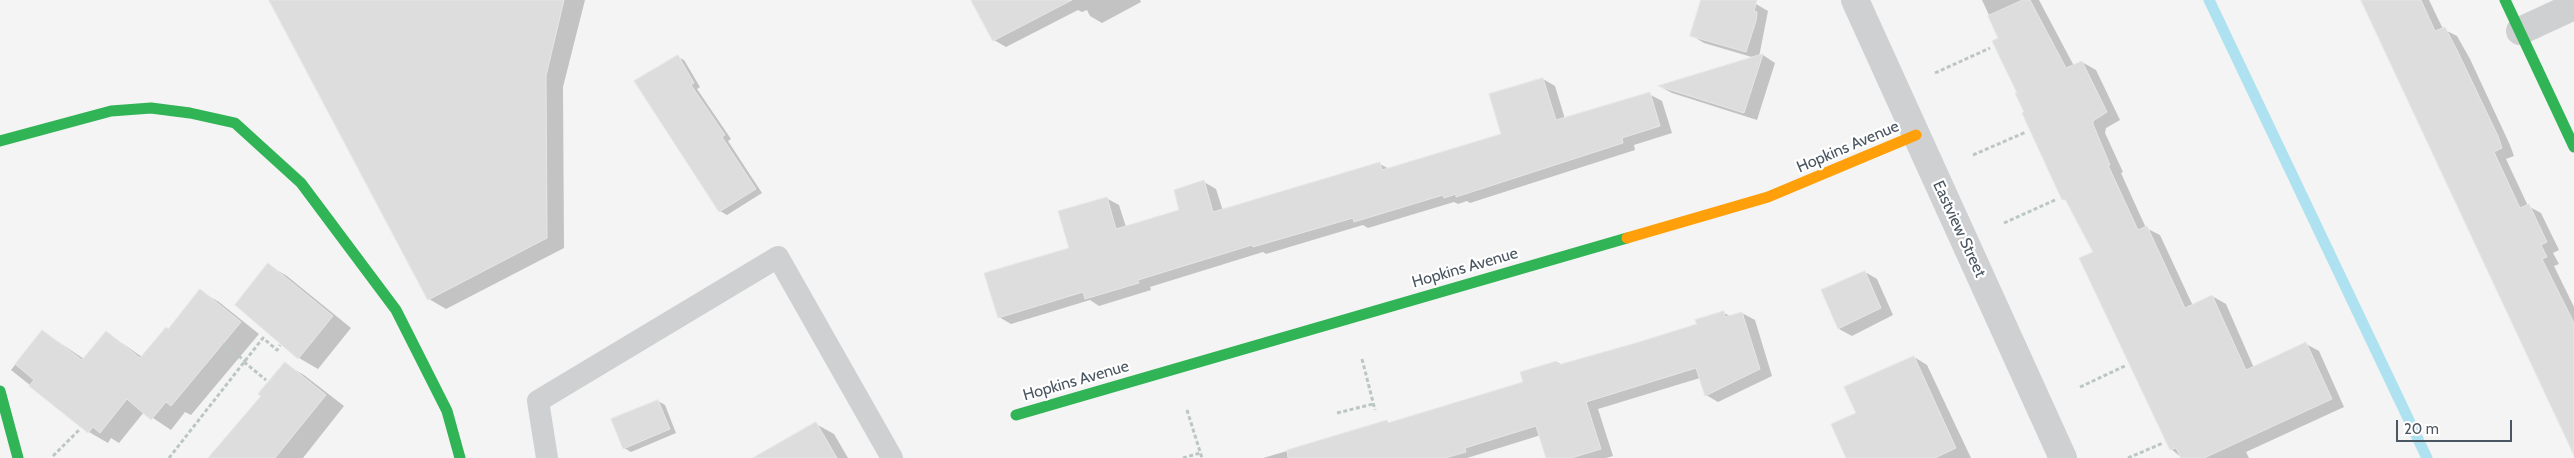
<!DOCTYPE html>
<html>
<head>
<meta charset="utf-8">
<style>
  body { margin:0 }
  #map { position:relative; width:2574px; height:458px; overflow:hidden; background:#f4f4f4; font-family:Cabin,sans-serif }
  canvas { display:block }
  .scale { position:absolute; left:2396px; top:420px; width:116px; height:22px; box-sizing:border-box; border:2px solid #4a5661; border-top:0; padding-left:6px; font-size:15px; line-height:18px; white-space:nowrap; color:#4a5661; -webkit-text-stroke:4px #fff; paint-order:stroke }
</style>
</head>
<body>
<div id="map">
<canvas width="2574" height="458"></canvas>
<div class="scale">20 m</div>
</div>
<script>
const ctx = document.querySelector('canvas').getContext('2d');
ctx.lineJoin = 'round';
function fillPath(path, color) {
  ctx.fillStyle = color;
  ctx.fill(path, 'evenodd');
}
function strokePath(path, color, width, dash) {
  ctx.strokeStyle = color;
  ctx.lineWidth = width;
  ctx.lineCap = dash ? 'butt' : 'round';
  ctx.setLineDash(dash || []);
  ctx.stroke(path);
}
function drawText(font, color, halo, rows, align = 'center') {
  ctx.font = font + ' Cabin,sans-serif';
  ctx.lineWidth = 4.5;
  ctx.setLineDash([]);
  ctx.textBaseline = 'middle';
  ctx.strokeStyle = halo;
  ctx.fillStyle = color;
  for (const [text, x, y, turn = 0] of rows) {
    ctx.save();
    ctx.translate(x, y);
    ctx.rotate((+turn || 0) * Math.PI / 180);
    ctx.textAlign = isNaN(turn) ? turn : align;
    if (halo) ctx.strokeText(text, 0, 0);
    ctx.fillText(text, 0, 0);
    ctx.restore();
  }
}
fillPath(new Path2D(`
  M 270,0 L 585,0 L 563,87 L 564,248 L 446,309 L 429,299 Z
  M 975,0 L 1140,0 L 1141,2 L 1102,23 L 1090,16 L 1087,10 L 1082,12 L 1078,10 L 1006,47 L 994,40 Z
  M 1702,0 L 1741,0 L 1756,4 L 1768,11 L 1759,57 L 1763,55 L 1775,63 L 1757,120 L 1672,93 L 1661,87 L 1755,58 L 1704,43 L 1691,35 Z
  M 1982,0 L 2039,0 L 2074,66 L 2082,62 L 2096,70 L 2120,120 L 2106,128 L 2105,133 L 2123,172 L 2121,173 L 2146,228 L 2160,235 L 2193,306 L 2212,296 L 2226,304 L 2254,368 L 2306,344 L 2319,351 L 2344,407 L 2246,452 L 2249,458 L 2182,458 L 2171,449 L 2095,252 L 2067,201 L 2063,199 L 2018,93 L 2000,39 Z
  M 2362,0 L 2429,0 L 2443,29 L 2457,36 L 2470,59 L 2510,145 L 2514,156 L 2506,159 L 2528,206 L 2541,213 L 2559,250 L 2553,253 L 2559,264 L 2554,266 L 2574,307 L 2574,453 Z
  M 678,57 L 684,60 L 700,87 L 697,89 L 731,139 L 728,141 L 762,193 L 727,215 L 720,211 Z
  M 1543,79 L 1555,86 L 1565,119 L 1649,94 L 1662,101 L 1672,133 L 1634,145 L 1635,150 L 1470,203 L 1467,201 L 1458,204 L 1454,202 L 1368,228 L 1363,225 L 1266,254 L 1263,252 L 1150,287 L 1151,290 L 1099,306 L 1090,300 L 1011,324 L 999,317 L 1071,249 L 1106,198 L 1119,205 L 1126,227 L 1181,210 L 1204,182 L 1216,189 L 1223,211 L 1380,164 L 1389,169 L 1503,134 Z
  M 268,265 L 287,276 L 351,328 L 318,369 L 299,358 L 236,305 Z
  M 1865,272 L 1877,279 L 1893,315 L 1852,336 L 1839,329 L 1822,291 Z
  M 200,291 L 219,302 L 259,334 L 191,415 L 185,412 L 171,430 L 144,412 L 119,443 L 111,438 L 108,443 L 89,432 L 11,370 L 42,331 L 84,359 L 106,332 L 142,357 L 169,330 Z
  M 1724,313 L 1730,316 L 1742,313 L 1755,320 L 1772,376 L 1718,402 L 1706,395 L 1700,378 L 1598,409 L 1613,456 L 1606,458 L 1548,458 L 1541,435 L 1467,458 L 1263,458 L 1387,422 L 1390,424 L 1525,383 L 1557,362 L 1562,365 L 1698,325 Z
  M 1914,357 L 1927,365 L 1971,458 L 1862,458 L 1858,414 Z
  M 285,364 L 304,375 L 344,406 L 303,458 L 220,458 Z
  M 658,401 L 665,405 L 676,433 L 631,452 L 624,448 Z
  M 816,424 L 834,434 L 848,458 L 756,458 Z`), '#0003');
strokePath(new Path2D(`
  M 2209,0 L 2427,458`), '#aee2f0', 11);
const building = new Path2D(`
  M 269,0 L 564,0 L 546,76 L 547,238 L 428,300 Z
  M 971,0 L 1072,0 L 993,41 Z
  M 1701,0 L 1757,0 L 1754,11 L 1757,12 L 1756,21 L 1746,52 L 1690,36 Z
  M 2023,0 L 2030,0 L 2066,68 L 2082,61 L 2107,112 L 2093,121 L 2093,124 L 2110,165 L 2108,165 L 2138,230 L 2147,226 L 2185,308 L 2212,295 L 2246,370 L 2306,342 L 2332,399 L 2204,458 L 2181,458 L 2176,448 L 2170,450 L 2079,258 L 2093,252 L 2065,199 L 2062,200 L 2022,113 L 2024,112 L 2015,93 L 2017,93 L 1992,41 L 1998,38 L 1988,16 Z
  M 2361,0 L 2421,0 L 2435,31 L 2445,27 L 2457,50 L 2498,136 L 2502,148 L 2494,152 L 2520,208 L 2529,204 L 2547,242 L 2541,245 L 2547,257 L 2542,259 L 2574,323 L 2574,455 Z
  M 1763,54 L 1744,113 L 1658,86 Z
  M 678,55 L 694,83 L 691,85 L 725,135 L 722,137 L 756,189 L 719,212 L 634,81 Z
  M 1543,78 L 1556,120 L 1650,92 L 1660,126 L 1622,138 L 1623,143 L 1456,197 L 1456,194 L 1444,198 L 1443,195 L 1354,222 L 1353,218 L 1253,247 L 1252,245 L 1138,280 L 1139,283 L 1085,299 L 1083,292 L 998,318 L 984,273 L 1069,248 L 1058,211 L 1107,197 L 1116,229 L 1179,210 L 1174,190 L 1204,180 L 1213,212 L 1380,162 L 1382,170 L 1501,134 L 1489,94 Z
  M 268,263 L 333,316 L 298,359 L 235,305 Z
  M 1865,271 L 1881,308 L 1838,329 L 1821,290 Z
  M 200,289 L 241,322 L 171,406 L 166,402 L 151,420 L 127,399 L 100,433 L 93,427 L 88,433 L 29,386 L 34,380 L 15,364 L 42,330 L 82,360 L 106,331 L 140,358 L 166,327 L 168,329 Z
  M 1724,311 L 1725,317 L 1742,312 L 1760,369 L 1705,396 L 1696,368 L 1586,402 L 1601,449 L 1571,458 L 1546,458 L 1536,426 L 1465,448 L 1466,452 L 1445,458 L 1288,458 L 1287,450 L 1387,420 L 1388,423 L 1523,382 L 1520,372 L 1557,361 L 1558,365 L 1636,343 L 1697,324 L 1695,320 Z
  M 1914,356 L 1956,448 L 1935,458 L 1846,458 L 1831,424 L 1856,413 L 1844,387 Z
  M 285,362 L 326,395 L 275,458 L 208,458 L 261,396 L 258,394 Z
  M 658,400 L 670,429 L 623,449 L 611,419 Z
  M 816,422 L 837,458 L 753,458 Z`);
fillPath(building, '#ddddde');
strokePath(building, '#e5e6e7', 1);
strokePath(new Path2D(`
  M 1935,73 L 1990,48
  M 1973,155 L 2026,132
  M 2004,223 L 2055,200
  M 223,344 L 245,361
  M 1362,359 L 1375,410
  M 244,362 L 266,380
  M 2080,387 L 2127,365
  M 1187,410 L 1202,458
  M 1337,413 L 1373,404
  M 53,456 L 80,429
  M 169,458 L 263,338 L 277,350 L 280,345
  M 1183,458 L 1200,453
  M 2128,458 L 2163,443`), '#bcc7c4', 3, [4, 2.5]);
strokePath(new Path2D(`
  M 547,458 L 538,401 L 778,257 L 892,458`), '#ced0d2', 22);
strokePath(new Path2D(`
  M 1855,0 L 2063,458
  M 2520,31 L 2574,6`), '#ced0d2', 28);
strokePath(new Path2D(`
  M 2505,0 L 2574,147
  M 0,141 L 111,111 L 151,108 L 190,113 L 235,123 L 301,183 L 396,310 L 447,411 L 460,458
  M 0,391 L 18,458
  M 1016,415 L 1627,238`), '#30b455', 11);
strokePath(new Path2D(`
  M 1627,238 L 1768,197 L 1916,135`), '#ff9f0a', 11);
drawText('16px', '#4a5661', '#fff', [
  ["Hopkins Avenue",1848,147,-23],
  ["Eastview Street",1959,229,65],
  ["Hopkins Avenue",1465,268,-16],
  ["Hopkins Avenue",1076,381,-16]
]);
</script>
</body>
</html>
